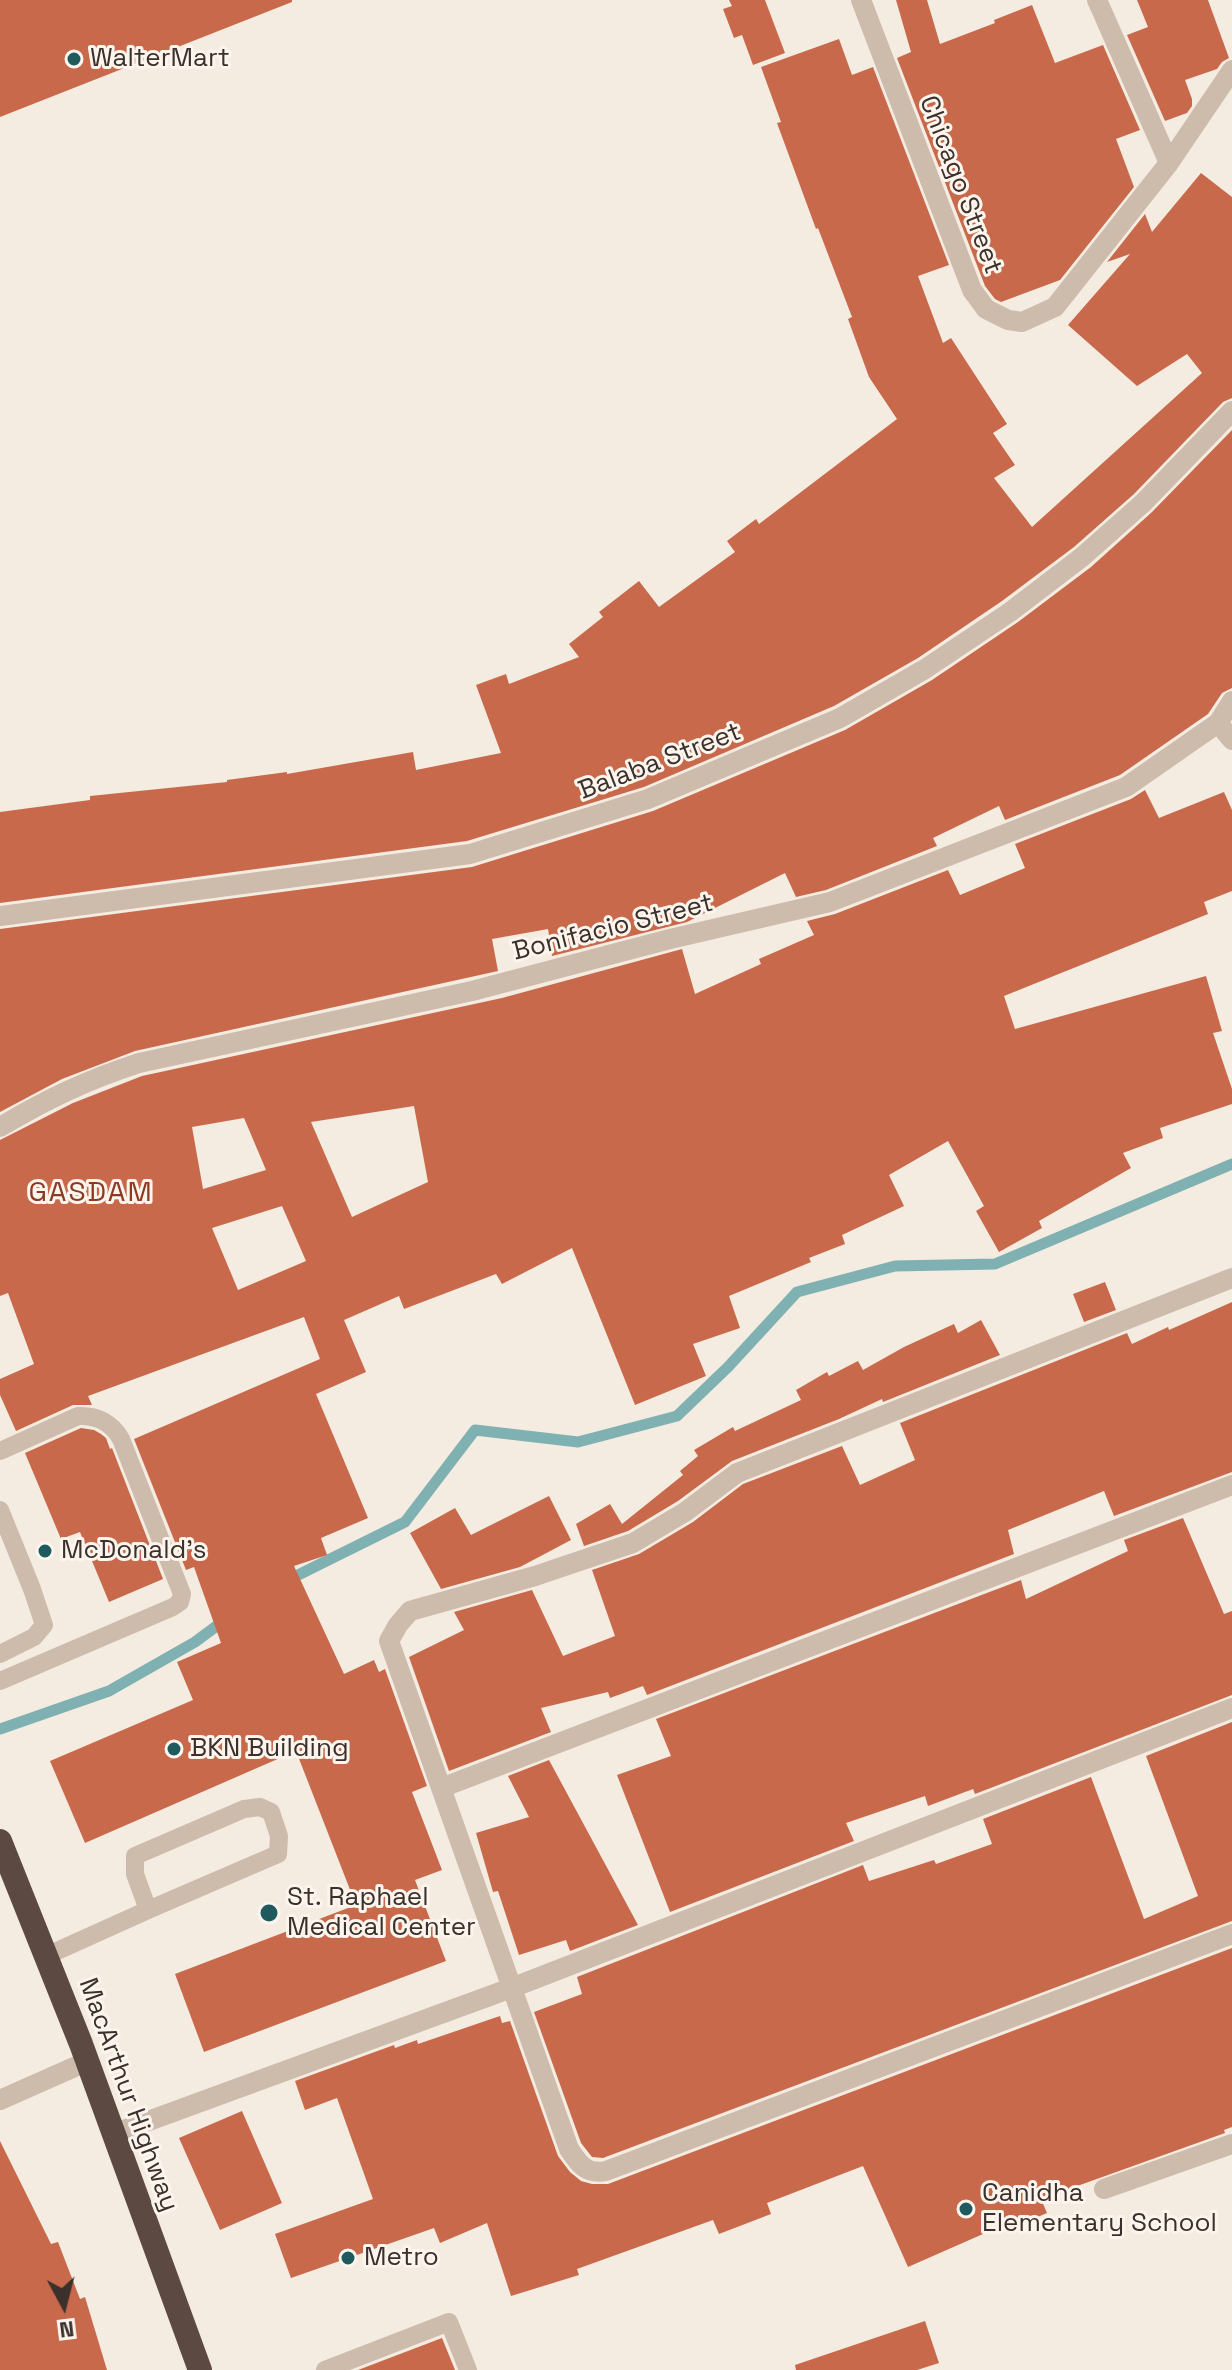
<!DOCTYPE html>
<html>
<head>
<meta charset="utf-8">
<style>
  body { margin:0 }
  #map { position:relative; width:1232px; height:2370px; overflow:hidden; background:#f4ebe1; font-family:"Space Grotesk",sans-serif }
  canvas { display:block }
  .north { position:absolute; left:24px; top:2266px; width:80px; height:80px; -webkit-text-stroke:6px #fbf5ee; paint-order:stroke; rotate:173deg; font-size:22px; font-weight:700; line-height:32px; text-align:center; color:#3b302b }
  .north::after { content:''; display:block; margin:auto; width:28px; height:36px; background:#3b302b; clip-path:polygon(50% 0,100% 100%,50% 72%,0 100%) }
</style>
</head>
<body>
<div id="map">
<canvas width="1232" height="2370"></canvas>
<div class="north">N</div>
</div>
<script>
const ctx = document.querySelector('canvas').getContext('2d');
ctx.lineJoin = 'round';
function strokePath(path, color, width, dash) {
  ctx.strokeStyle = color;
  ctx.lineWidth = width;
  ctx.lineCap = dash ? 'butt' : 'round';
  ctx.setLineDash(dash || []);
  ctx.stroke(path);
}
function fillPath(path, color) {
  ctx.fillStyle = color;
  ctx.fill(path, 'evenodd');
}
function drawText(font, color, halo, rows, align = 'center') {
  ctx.font = font + ' "Space Grotesk",sans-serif';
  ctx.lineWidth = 6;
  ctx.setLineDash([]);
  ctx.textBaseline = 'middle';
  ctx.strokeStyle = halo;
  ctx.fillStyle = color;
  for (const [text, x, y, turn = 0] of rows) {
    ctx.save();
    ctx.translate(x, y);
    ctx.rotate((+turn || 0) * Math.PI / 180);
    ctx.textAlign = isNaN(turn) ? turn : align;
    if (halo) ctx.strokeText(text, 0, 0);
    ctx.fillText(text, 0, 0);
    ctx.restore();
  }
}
strokePath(new Path2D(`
  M 288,1580 L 405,1522 L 475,1430 L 578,1442 L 677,1416 L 728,1367 L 797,1292 L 895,1266 L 995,1264 L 1232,1164
  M 0,1729 L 109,1691 L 195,1642 L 226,1619`), '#7fb0b2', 11);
fillPath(new Path2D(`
  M 0,0 L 292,0 L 292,2 L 0,117 Z
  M 729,0 L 765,0 L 785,53 L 753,65 L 742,35 L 734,38 L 723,9 L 732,6 Z
  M 896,0 L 927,0 L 940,44 L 995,23 L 994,20 L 1032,5 L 1055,63 L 1103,45 L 1140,130 L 1116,139 L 1134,187 L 1060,280 L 1001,302 L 995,299 L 985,286 L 897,58 L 911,52 Z
  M 1137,0 L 1208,0 L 1229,58 L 1222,62 L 1217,69 L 1185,80 L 1192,99 L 1192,106 L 1187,113 L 1165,121 L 1127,35 L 1148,27 Z
  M 839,39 L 852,75 L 873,67 L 949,265 L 918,276 L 943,343 L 951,338 L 1007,424 L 993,433 L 1015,465 L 994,478 L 1032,527 L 1202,373 L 1187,354 L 1137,386 L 1068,325 L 1130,254 L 1107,262 L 1145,214 L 1152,232 L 1201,173 L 1232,197 L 1232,398 L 1223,402 L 1134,494 L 1074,547 L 1002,601 L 918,658 L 834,706 L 644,787 L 467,841 L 0,903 L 0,812 L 90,800 L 90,796 L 227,782 L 227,780 L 287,772 L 287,774 L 413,752 L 416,770 L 501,753 L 476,685 L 506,674 L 509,684 L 579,657 L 569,644 L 603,617 L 599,612 L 639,581 L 659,607 L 735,552 L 727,541 L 756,519 L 759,524 L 897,419 L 869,377 L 848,319 L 852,317 L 818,228 L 816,229 L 777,123 L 781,122 L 761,67 Z
  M 1232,430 L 1232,688 L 1222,693 L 1208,714 L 1120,775 L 1005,820 L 999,806 L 933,838 L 937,846 L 826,890 L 796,897 L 785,873 L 687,922 L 552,956 L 548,929 L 492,939 L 498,971 L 135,1051 L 62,1079 L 0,1112 L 0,929 L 472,867 L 653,811 L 845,730 L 932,680 L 1018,622 L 1091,567 L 1152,512 Z
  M 1145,790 L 1159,818 L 1224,792 L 1232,810 L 1232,891 L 1204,902 L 1208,914 L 1004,996 L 1015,1029 L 1206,976 L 1222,1031 L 1213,1033 L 1232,1089 L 1232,1104 L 1160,1128 L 1163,1138 L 1123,1153 L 1131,1168 L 1039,1221 L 1042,1228 L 999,1252 L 976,1211 L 984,1206 L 948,1141 L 889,1175 L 904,1206 L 842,1235 L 845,1244 L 809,1258 L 811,1262 L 729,1296 L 740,1328 L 693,1344 L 706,1376 L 635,1405 L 572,1248 L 502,1284 L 496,1274 L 404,1309 L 399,1296 L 344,1320 L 366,1372 L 316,1394 L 368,1518 L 321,1538 L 327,1555 L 294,1566 L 344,1674 L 374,1660 L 379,1672 L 385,1669 L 427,1786 L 412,1792 L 442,1870 L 415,1880 L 446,1961 L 204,2052 L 175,1974 L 356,1905 L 296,1751 L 85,1843 L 50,1761 L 193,1700 L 177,1662 L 221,1643 L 194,1567 L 186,1570 L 134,1439 L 320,1359 L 304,1317 L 88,1396 L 92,1405 L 73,1405 L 16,1431 L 0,1395 L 0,1379 L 34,1364 L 8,1293 L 0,1296 L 0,1140 L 73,1103 L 142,1076 L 502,998 L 682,949 L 695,994 L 761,964 L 759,959 L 814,935 L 807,921 L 835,914 L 948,870 L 960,895 L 1025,868 L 1015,844 L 1131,799 ZM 414,1106 L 428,1182 L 352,1217 L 311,1122 ZM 244,1118 L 266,1170 L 203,1189 L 192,1127 ZM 282,1206 L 306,1261 L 238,1290 L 212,1228 Z
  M 1105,1282 L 1116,1310 L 1084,1322 L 1073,1294 Z
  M 1232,1302 L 1232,1472 L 1114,1516 L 1104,1491 L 1008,1530 L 1014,1554 L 647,1695 L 643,1686 L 610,1698 L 608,1692 L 541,1708 L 551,1732 L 449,1771 L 409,1657 L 464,1630 L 454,1612 L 532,1590 L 563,1656 L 615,1636 L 592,1570 L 639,1554 L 693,1522 L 743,1484 L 842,1446 L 860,1485 L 915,1460 L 900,1423 L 1127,1333 L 1132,1344 L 1168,1327 L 1169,1330 Z
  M 981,1320 L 1000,1355 L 883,1402 L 882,1399 L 839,1419 L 732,1461 L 678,1501 L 628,1531 L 584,1546 L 576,1524 L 610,1504 L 622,1524 L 683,1475 L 680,1471 L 698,1456 L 694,1450 L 733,1427 L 735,1431 L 801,1400 L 796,1390 L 827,1372 L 829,1376 L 858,1361 L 863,1370 L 904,1347 L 954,1324 L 958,1333 Z
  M 81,1428 L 94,1430 L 101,1434 L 106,1438 L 110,1449 L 112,1448 L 163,1579 L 109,1602 L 80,1532 L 61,1539 L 25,1453 Z
  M 549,1496 L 571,1540 L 520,1567 L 441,1589 L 410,1533 L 455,1508 L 471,1535 Z
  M 1183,1518 L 1224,1614 L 1232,1611 L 1232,1695 L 975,1794 L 973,1789 L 928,1806 L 925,1796 L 846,1823 L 854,1841 L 670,1912 L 617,1775 L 671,1756 L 656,1719 L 1021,1580 L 1026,1599 L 1128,1551 L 1124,1540 Z
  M 1232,1722 L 1232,1921 L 603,2158 L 592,2157 L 581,2143 L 534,2012 L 582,1994 L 577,1977 L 863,1865 L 869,1881 L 934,1860 L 936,1864 L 992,1844 L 983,1819 L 1091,1777 L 1144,1919 L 1198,1896 L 1146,1756 Z
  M 549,1760 L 638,1925 L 570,1951 L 566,1940 L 519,1955 L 498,1891 L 493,1892 L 476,1833 L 529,1817 L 508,1776 Z
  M 1232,1948 L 1232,2127 L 1224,2130 L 1225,2133 L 1041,2199 L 1047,2213 L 1010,2229 L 1008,2223 L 908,2267 L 863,2166 L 767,2203 L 771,2214 L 719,2234 L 713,2220 L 577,2269 L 579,2275 L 511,2296 L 487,2223 L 440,2243 L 434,2228 L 291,2278 L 275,2234 L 373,2199 L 337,2098 L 305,2110 L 295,2081 L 394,2045 L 395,2048 L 417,2040 L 418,2044 L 500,2016 L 502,2023 L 510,2021 L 558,2156 L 570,2172 L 581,2181 L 592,2184 L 608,2184 Z
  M 242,2111 L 282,2203 L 220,2230 L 179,2138 Z
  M 0,2141 L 51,2244 L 58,2242 L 80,2299 L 85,2297 L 107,2370 L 0,2370 Z
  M 925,2321 L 939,2363 L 917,2370 L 796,2370 L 795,2365 Z
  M 442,2338 L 455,2370 L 358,2370 Z`), '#c8694b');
strokePath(new Path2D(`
  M 0,1451 L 78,1416 C 97,1415 112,1423 121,1439 L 182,1594 L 180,1602 L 173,1607 L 0,1681
  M 0,1510 L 32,1589 L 44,1625 L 34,1637 L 0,1654
  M 260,1807 L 271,1812 L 279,1836 L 278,1854 L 148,1910 L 135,1874 L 135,1856 L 244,1809 Z
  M 46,1956 L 148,1910
  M 325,2370 L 449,2322 L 468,2370`), '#cdbbac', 18);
strokePath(new Path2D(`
  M 861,0 L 972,290 L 986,309 L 1008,320 L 1022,322 L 1055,307 L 1169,163 L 1232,70
  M 1097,0 L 1169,163
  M 1218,723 L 1232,740
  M 0,916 L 470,854 L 648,799 L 840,718 L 925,669 L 1010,612 L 1082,557 L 1143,503 L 1232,411
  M 0,1127 C 47,1099 87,1080 139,1063 L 472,991 L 670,939 L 830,902 L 1126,787 L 1218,723 L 1232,701
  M 1232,1278 L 737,1473 L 685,1512 L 633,1543 L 535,1576 L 410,1611 L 398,1625 L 389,1641 L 569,2149 C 579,2164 586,2175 606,2171 L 1232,1934
  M 441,1788 L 1232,1485
  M 0,2100 L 88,2061
  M 113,2134 L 514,1987 L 1232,1708
  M 1104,2189 L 1232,2144`), '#cdbbac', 20);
strokePath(new Path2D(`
  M 0,1841 L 81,2044 L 200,2370`), '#5c4a42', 24);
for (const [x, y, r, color] of [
  [74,59,8,"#1f5a5e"],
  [45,1551,8,"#1f5a5e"],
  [174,1749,8,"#1f5a5e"],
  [269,1913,10,"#1f5a5e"],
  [966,2209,8,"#1f5a5e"],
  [348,2258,8,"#1f5a5e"]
]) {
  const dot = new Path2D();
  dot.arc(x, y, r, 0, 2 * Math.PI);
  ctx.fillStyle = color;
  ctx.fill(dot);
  strokePath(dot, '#fbf5ee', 3);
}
drawText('26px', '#3b302b', '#fbf5ee', [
  ["WalterMart",90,59],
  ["McDonald's",61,1551],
  ["BKN Building",190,1749],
  ["St. Raphael",287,1898],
  ["Medical Center",287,1928],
  ["Canidha",982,2194],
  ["Elementary School",982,2224],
  ["Metro",364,2258]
], 'left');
drawText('26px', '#3b302b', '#fbf5ee', [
  ["Chicago Street",960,185,69],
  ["Balaba Street",660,762,-21],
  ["Bonifacio Street",613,928,-14],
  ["MacArthur Highway",128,2095,70]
]);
ctx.letterSpacing = '2px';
drawText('28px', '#8c3b22', '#fbf5ee', [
  ["GASDAM",91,1193]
]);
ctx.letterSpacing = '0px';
</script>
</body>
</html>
